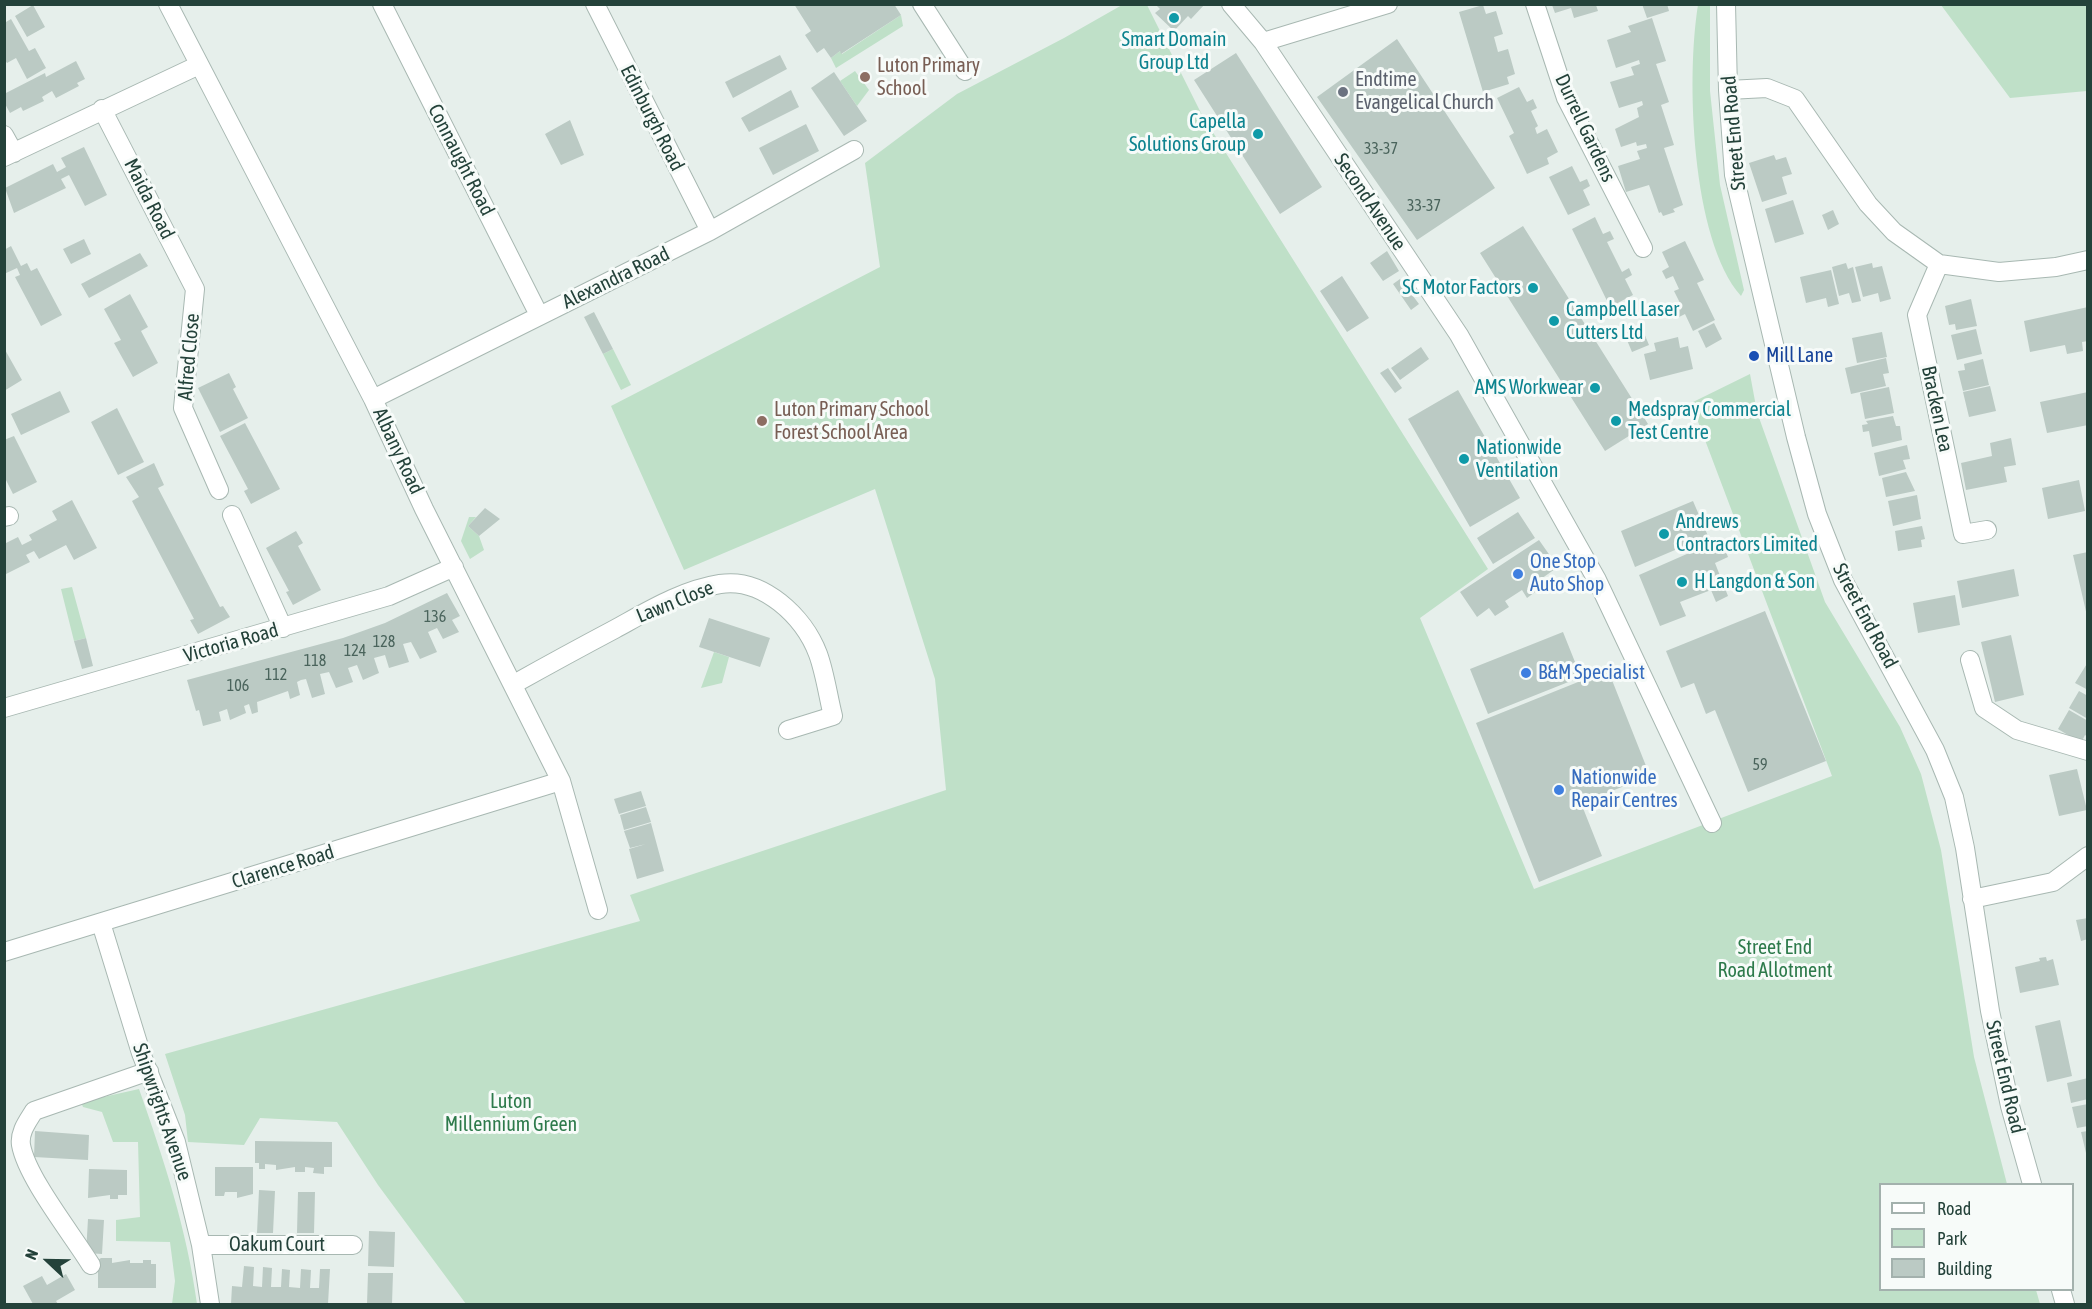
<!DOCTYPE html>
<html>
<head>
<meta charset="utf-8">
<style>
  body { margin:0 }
  #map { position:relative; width:2092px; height:1309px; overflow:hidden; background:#e6efeb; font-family:"Asap Condensed",sans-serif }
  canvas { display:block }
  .frame { position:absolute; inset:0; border:6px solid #24423a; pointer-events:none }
  .legend { position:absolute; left:1879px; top:1183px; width:195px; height:108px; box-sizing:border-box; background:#f7fbf9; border:2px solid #a3b1ad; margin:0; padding:8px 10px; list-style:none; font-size:18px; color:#24423a }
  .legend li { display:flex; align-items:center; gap:12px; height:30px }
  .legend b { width:30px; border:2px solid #a3b1ad }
  .north { position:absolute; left:18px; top:1231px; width:60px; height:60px; -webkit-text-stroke:4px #f7fbf9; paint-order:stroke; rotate:292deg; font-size:16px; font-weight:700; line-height:24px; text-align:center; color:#24423a }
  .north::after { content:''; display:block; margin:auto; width:21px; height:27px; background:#24423a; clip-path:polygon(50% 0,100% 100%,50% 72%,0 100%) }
</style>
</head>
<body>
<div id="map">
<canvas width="2092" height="1309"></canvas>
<div class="frame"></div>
<ul class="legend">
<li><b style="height:8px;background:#fff"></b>Road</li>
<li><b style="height:16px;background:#bfe0c8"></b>Park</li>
<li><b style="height:16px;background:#bbcac4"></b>Building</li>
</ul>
<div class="north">N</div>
</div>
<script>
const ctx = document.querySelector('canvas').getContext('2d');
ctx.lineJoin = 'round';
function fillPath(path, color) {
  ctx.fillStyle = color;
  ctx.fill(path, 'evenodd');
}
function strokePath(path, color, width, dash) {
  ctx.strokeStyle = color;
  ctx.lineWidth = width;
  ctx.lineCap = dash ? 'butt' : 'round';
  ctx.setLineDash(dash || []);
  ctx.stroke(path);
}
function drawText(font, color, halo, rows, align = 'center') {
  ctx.font = font + ' "Asap Condensed",sans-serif';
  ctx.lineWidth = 6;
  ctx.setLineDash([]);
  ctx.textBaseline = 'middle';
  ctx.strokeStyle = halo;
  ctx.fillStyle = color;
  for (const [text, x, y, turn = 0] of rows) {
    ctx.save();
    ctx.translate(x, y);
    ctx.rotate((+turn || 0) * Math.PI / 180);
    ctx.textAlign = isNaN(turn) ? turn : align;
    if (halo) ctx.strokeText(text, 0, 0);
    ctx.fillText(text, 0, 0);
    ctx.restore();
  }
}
fillPath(new Path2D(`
  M 1122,5 L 1147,5 L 1202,115 L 1488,569 L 1420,618 L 1534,889 L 1832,776 L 1691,403 L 1750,374 L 1757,412 L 1825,602 L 1900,727 L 1921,774 L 1941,850 L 1974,1057 L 2007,1184 L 1880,1184 L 1880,1290 L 2036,1290 L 2040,1304 L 466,1304 L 378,1185 L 337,1122 L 260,1118 L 244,1145 L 188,1142 L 185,1115 L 165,1054 L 640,921 L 630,895 L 946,790 L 935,679 L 875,489 L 684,570 L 611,406 L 880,267 L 865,163 L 957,94 L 1064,38 Z
  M 1698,5 L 1710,5 L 1710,91 L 1720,185 L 1744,290 L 1741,296 C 1691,239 1686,78 1698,5 Z
  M 1941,5 L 2087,5 L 2087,91 L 2010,98 Z
  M 901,15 L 903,26 L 836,68 L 831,58 L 840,51 L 842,54 Z
  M 855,71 L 869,90 L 857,106 L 840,81 Z
  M 613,349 L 631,385 L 621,390 L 603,354 Z
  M 469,517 L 476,517 L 468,526 L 479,536 L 484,550 L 470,559 L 461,541 Z
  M 72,587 L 86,638 L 74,641 L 61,589 Z
  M 714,652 L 729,657 L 722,683 L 701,688 Z
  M 139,1089 C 164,1160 187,1230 197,1304 L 172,1304 L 175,1281 L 170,1242 L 116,1241 L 116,1220 L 140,1217 L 138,1142 L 113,1142 L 102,1112 L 83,1107 L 81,1102 Z`), '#bfe0c8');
fillPath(new Path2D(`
  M 794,4 L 894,4 L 901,15 L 841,54 L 840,51 L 831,58 L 824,48 L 817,53 L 805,35 L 811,31 Z
  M 1155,4 L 1205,4 L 1191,19 L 1188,16 L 1174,31 L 1155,13 L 1160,9 Z
  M 1642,4 L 1667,4 L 1669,11 L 1647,18 Z
  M 33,5 L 45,27 L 27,37 L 15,16 Z
  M 1483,5 L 1486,14 L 1496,11 L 1503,34 L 1494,37 L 1498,52 L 1508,49 L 1515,74 L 1507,77 L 1509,84 L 1483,92 L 1459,12 Z
  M 1552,5 L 1596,5 L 1598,11 L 1574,18 L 1571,8 L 1555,13 Z
  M 4,18 L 6,22 L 11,19 L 29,51 L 35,48 L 46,68 L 27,79 L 16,58 L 7,63 L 4,59 Z
  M 1652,18 L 1666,61 L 1656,64 L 1669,102 L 1661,105 L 1674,145 L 1664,148 L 1683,205 L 1673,209 L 1675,212 L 1663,216 L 1661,212 L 1659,213 L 1649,185 L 1626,192 L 1618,166 L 1640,159 L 1637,151 L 1647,148 L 1646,144 L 1637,146 L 1636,142 L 1621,147 L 1615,129 L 1639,117 L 1637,108 L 1643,105 L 1642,101 L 1619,108 L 1610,82 L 1634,75 L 1631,67 L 1640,64 L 1639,60 L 1616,68 L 1607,40 L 1631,32 L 1628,26 Z
  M 1397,39 L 1495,188 L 1417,240 L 1317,97 Z
  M 1236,53 L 1322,187 L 1280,214 L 1194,80 Z
  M 780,55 L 787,69 L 733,98 L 725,82 Z
  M 76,61 L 85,79 L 77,83 L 79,86 L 56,98 L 52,91 L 42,97 L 44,101 L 23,111 L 21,107 L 10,113 L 4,102 L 4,94 L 45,73 L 46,77 Z
  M 834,72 L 867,121 L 844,136 L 811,88 Z
  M 1519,87 L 1527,102 L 1533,99 L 1537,108 L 1531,111 L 1538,126 L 1535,128 L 1537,134 L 1547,129 L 1558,152 L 1547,158 L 1549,164 L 1527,174 L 1509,136 L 1514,133 L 1497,98 Z
  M 791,90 L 799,107 L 749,132 L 741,118 Z
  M 570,120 L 584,155 L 561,165 L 545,134 Z
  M 806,124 L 819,151 L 773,175 L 759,148 Z
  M 84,147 L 107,195 L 85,206 L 69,175 L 61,179 L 66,188 L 14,213 L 5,188 L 53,164 L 57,172 L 66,167 L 61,158 Z
  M 1774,155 L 1776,160 L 1786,157 L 1792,174 L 1782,177 L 1787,194 L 1762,202 L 1749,163 Z
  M 1572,166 L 1580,182 L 1587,179 L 1590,186 L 1583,190 L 1590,205 L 1568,215 L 1549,177 Z
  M 1793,200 L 1804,234 L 1775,243 L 1765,209 Z
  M 1833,210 L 1839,224 L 1828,230 L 1822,215 Z
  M 1595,217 L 1603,234 L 1610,231 L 1614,239 L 1607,242 L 1622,272 L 1629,268 L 1632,275 L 1625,279 L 1633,295 L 1610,307 L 1572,229 Z
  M 1523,226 L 1648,424 L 1605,451 L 1480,253 Z
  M 84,239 L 91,254 L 71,264 L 63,249 Z
  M 1685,241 L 1704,280 L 1697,283 L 1715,320 L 1693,331 L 1685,314 L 1679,317 L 1676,310 L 1682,307 L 1674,291 L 1679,289 L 1673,276 L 1666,279 L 1662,271 L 1669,267 L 1662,252 Z
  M 11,246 L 21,266 L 27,263 L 31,271 L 37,268 L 62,315 L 41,326 L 15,277 L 20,275 L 17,268 L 4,274 L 4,250 Z
  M 1387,251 L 1399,271 L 1383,281 L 1370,263 Z
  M 140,253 L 148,266 L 89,298 L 81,284 Z
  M 1846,263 L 1848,269 L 1853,267 L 1861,301 L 1852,303 L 1849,293 L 1839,296 L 1832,267 Z
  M 1872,263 L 1873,268 L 1882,266 L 1891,299 L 1880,302 L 1878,293 L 1863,297 L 1855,267 Z
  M 1831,270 L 1839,304 L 1828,307 L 1826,298 L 1806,303 L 1800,277 Z
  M 1342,276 L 1369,318 L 1347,332 L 1320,291 Z
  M 1400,279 L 1419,304 L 1411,310 L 1393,284 Z
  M 130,294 L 148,327 L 141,331 L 158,363 L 133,377 L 114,343 L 121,340 L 104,309 Z
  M 1971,299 L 1977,326 L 1956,330 L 1955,324 L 1949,325 L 1945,306 Z
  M 2088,307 L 2088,341 L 2082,342 L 2083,351 L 2067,354 L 2065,345 L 2030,352 L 2024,321 Z
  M 594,312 L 613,349 L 603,354 L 584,317 Z
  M 1714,323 L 1722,339 L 1706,348 L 1698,331 Z
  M 1641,326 L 1649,345 L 1632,352 L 1624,333 Z
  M 1976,329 L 1982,354 L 1957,360 L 1951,335 Z
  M 1882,332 L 1887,357 L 1857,363 L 1852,338 Z
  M 1678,337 L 1680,348 L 1688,346 L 1693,369 L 1650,380 L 1644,354 L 1656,351 L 1654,343 Z
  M 1421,347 L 1429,359 L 1400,380 L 1391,368 Z
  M 4,348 L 22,380 L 4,391 Z
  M 1886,358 L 1889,373 L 1883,374 L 1886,386 L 1851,394 L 1845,368 Z
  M 1983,359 L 1989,385 L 1963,391 L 1958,371 L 1965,370 L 1964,364 Z
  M 1388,368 L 1402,388 L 1395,393 L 1380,373 Z
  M 229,373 L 236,387 L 233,389 L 248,418 L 220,432 L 198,388 Z
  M 1990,386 L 1996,411 L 1969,417 L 1963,392 Z
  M 1889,387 L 1894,413 L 1865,419 L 1860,393 Z
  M 1458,390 L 1520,498 L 1470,527 L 1408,419 Z
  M 60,391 L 70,412 L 21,435 L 11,414 Z
  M 2088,392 L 2088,425 L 2047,433 L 2040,402 Z
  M 117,408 L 144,462 L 118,475 L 91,422 Z
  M 1893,416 L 1896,426 L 1900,426 L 1902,440 L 1872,447 L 1869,431 L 1863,432 L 1862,425 L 1868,424 L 1866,421 Z
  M 245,423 L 280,489 L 251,504 L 244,491 L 248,489 L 220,436 Z
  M 14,436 L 37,482 L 13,494 L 4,476 L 4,440 Z
  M 2011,438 L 2016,465 L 2004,467 L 2007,482 L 1966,490 L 1961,463 L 1992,456 L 1990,443 Z
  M 1907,445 L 1910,459 L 1903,460 L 1906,469 L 1879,476 L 1874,453 Z
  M 154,463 L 164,485 L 158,488 L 220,607 L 223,606 L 230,617 L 198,634 L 190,620 L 194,619 L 132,501 L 139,497 L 126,477 Z
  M 1906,472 L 1915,491 L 1886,497 L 1882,478 Z
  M 2079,480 L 2085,511 L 2048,519 L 2042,488 Z
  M 1917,495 L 1921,519 L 1893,526 L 1888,501 Z
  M 72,500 L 97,548 L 74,560 L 66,545 L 39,559 L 34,551 L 26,555 L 30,562 L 4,575 L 4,544 L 18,537 L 22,545 L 32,540 L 29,535 L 57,520 L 52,511 Z
  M 1693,501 L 1708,536 L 1635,567 L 1621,531 Z
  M 485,508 L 500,519 L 479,536 L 468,526 Z
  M 1518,512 L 1535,538 L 1493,564 L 1477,538 Z
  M 1922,526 L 1925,539 L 1921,540 L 1922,547 L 1898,551 L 1895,531 Z
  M 296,531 L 303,543 L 298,546 L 321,590 L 293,605 L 286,592 L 289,591 L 266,548 Z
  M 1721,539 L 1728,557 L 1715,563 L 1728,596 L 1716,602 L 1711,590 L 1680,602 L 1686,616 L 1660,626 L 1639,575 Z
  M 1539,540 L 1558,567 L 1538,581 L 1542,587 L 1527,598 L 1522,590 L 1505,601 L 1509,607 L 1495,616 L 1489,608 L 1477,617 L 1460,592 Z
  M 2088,552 L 2088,616 L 2087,616 L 2073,555 Z
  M 2014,569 L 2019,596 L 1962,608 L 1957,581 Z
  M 447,593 L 460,616 L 452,620 L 459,632 L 443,639 L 437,628 L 428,632 L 437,652 L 420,659 L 411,642 L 403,644 L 409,662 L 389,668 L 385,655 L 374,658 L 379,673 L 363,680 L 357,665 L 348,668 L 353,682 L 336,688 L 329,672 L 320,674 L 325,694 L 312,698 L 306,679 L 301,680 L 297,682 L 300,695 L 290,699 L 288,691 L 257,702 L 258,712 L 252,714 L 249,704 L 244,706 L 246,713 L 230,720 L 227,709 L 219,712 L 221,721 L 203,726 L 199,710 L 196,711 L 187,680 L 343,638 L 385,623 Z
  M 1955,595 L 1960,625 L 1918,633 L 1913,603 Z
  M 1765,611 L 1826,761 L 1748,792 L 1715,710 L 1706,714 L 1694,683 L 1681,688 L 1666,651 Z
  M 709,618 L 770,638 L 760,667 L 699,647 Z
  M 1563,632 L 1581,677 L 1488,714 L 1470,669 Z
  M 2011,635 L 2024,695 L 1995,702 L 1981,642 Z
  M 86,638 L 93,666 L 82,669 L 74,641 Z
  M 2088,662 L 2088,690 L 2075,683 Z
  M 1608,670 L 1650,776 L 1581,803 L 1602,856 L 1539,882 L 1476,723 Z
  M 2079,691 L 2088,696 L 2088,719 L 2069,708 Z
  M 2069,710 L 2088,721 L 2088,737 L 2085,735 L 2081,743 L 2058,729 Z
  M 2077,769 L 2087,810 L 2059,816 L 2049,775 Z
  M 641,791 L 646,806 L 619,814 L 614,799 Z
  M 646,807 L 651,822 L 624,830 L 620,815 Z
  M 651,823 L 664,871 L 637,879 L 629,849 L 646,844 L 630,848 L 624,831 Z
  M 2088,918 L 2088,939 L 2081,941 L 2076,920 Z
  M 2046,957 L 2047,961 L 2053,959 L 2059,985 L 2020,993 L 2015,967 L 2040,961 L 2039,958 Z
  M 2060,1020 L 2072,1076 L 2047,1082 L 2035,1026 Z
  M 2088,1078 L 2088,1099 L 2071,1103 L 2067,1083 Z
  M 2088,1104 L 2088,1126 L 2077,1128 L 2072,1107 Z
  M 35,1131 L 89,1135 L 88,1160 L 34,1157 Z
  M 2088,1131 L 2088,1152 L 2086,1153 L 2081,1132 Z
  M 255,1141 L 332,1142 L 332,1167 L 324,1167 L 324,1174 L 313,1173 L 314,1168 L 305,1167 L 305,1172 L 295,1172 L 295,1167 L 276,1170 L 276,1165 L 265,1164 L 265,1169 L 259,1169 L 259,1163 L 255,1163 Z
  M 215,1167 L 253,1167 L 253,1194 L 237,1198 L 237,1192 L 225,1192 L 224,1196 L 215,1196 Z
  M 89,1169 L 127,1170 L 127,1195 L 118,1195 L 118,1199 L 110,1199 L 110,1195 L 88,1198 Z
  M 259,1190 L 275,1191 L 273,1233 L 257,1233 Z
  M 298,1192 L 315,1192 L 314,1233 L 297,1233 Z
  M 88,1219 L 104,1220 L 102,1254 L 86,1253 Z
  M 369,1231 L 395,1232 L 394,1267 L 368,1266 Z
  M 101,1258 L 112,1258 L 112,1263 L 130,1260 L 130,1263 L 143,1263 L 143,1260 L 151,1260 L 151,1264 L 156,1264 L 156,1288 L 98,1288 L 98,1260 Z
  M 244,1266 L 254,1267 L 253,1286 L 262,1287 L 263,1267 L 272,1268 L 271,1287 L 281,1287 L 282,1269 L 290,1270 L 289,1287 L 300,1288 L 301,1269 L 311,1270 L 310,1288 L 319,1288 L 320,1269 L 330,1269 L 328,1304 L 231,1304 L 232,1286 L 242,1287 Z
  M 368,1273 L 393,1273 L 392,1304 L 367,1304 Z
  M 66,1274 L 75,1290 L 56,1301 L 58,1304 L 33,1304 L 23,1286 L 42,1276 L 47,1285 Z`), '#bbcac4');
const minor = new Path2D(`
  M 168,4 L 373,399 L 424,509 L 561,781 L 598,910
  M 382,4 L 539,315
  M 595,4 L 710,231
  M 922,4 L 965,71
  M 1231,4 L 1263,42 L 1459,335 L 1597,580 L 1712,823
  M 1535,4 L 1566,98 L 1643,248
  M 1726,4 L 1728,90 L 1734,175 L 1796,437 L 1817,514 L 1843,580 L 1935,750 L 1954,797 L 1965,848 L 1990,1011 L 2010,1106 L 2032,1184
  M 1263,42 L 1388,4
  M 1728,90 L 1767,88 L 1795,99 L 1868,204 L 1894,232 L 1939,264 L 1999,272 L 2056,267 L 2088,260
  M 102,109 L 195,289 L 183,408 L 219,490
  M 4,135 L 14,153
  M 4,157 L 199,65
  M 1939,264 L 1917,315 L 1963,534 L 1987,530
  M 373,399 L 710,231 L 854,150
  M 232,515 L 283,628
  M 4,517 L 9,516
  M 1970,660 L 1984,708 L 2017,730 L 2088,751
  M 514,684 C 548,665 581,647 615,629 C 648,611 682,590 720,584 C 763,577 804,617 818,654 C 825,673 828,696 833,716 L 788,730
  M 4,708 L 389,596 L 454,567
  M 1972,899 L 2053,882 L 2088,856
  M 101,923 L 141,1053 L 176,1142 L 201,1245 L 210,1304
  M 4,952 L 561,781
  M 201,1245 L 353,1245
  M 91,1265 C 72,1234 27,1178 21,1145 C 19,1132 28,1121 34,1111 L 149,1071
  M 2061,1290 L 2065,1304`);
strokePath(minor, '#a8b8b2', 20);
strokePath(minor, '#fff', 18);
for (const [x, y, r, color] of [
  [1174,18,6,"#0f9aa8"],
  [865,77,6,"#8d6e63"],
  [1343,92,6,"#6b7280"],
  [1258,134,6,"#0f9aa8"],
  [1533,288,6,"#0f9aa8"],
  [1554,321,6,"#0f9aa8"],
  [1754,356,6,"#1a4fb4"],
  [1595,388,6,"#0f9aa8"],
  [762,421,6,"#8d6e63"],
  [1616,421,6,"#0f9aa8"],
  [1464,459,6,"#0f9aa8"],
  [1664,534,6,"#0f9aa8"],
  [1518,574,6,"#3f7fe0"],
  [1682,582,6,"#0f9aa8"],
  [1526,673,6,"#3f7fe0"],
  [1559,790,6,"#3f7fe0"]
]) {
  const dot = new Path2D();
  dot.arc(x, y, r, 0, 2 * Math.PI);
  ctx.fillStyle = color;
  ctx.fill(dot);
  strokePath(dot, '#f7fbf9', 2);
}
drawText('16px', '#4a645c', null, [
  ["33-37",1381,149],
  ["33-37",1424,206],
  ["136",435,617],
  ["128",384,642],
  ["124",355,651],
  ["118",315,661],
  ["112",276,675],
  ["106",238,686],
  ["59",1760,765]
]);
drawText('20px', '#0d838f', '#f7fbf9', [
  ["Smart Domain",1174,40,"center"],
  ["Group Ltd",1174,63,"center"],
  ["Capella",1246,122,"right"],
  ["Solutions Group",1246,145,"right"],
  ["SC Motor Factors",1521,288,"right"],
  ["Campbell Laser",1566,310],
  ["Cutters Ltd",1566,333],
  ["AMS Workwear",1583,388,"right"],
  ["Medspray Commercial",1628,410],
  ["Test Centre",1628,433],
  ["Nationwide",1476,448],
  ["Ventilation",1476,471],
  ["Andrews",1676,522],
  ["Contractors Limited",1676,545],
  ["H Langdon & Son",1694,582]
], 'left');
drawText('20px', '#785e54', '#f7fbf9', [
  ["Luton Primary",877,66],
  ["School",877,89],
  ["Luton Primary School",774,410],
  ["Forest School Area",774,433]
], 'left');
drawText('20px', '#5b616d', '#f7fbf9', [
  ["Endtime",1355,80],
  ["Evangelical Church",1355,103]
], 'left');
drawText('20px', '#24423a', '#f7fbf9', [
  ["Edinburgh Road",652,118,63],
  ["Durrell Gardens",1585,128,65],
  ["Street End Road",1734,133,-95],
  ["Connaught Road",461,160,63],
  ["Maida Road",149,199,63],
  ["Second Avenue",1370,202,56],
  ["Alexandra Road",616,278,-26],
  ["Alfred Close",189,357,-85],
  ["Bracken Lea",1937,409,78],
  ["Albany Road",398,451,65],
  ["Lawn Close",675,602,-22],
  ["Street End Road",1865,616,62],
  ["Victoria Road",231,643,-16],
  ["Clarence Road",283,867,-17],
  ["Street End Road",2005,1077,77],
  ["Shipwrights Avenue",162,1112,71],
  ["Oakum Court",277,1245]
]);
drawText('20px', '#164399', '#f7fbf9', [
  ["Mill Lane",1766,356]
], 'left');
drawText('20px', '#366cbe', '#f7fbf9', [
  ["One Stop",1530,562],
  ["Auto Shop",1530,585],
  ["B&M Specialist",1538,673],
  ["Nationwide",1571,778],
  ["Repair Centres",1571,801]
], 'left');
drawText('20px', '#2d7a4b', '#f7fbf9', [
  ["Street End",1775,948],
  ["Road Allotment",1775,971],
  ["Luton",511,1102],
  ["Millennium Green",511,1125]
]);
</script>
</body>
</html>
